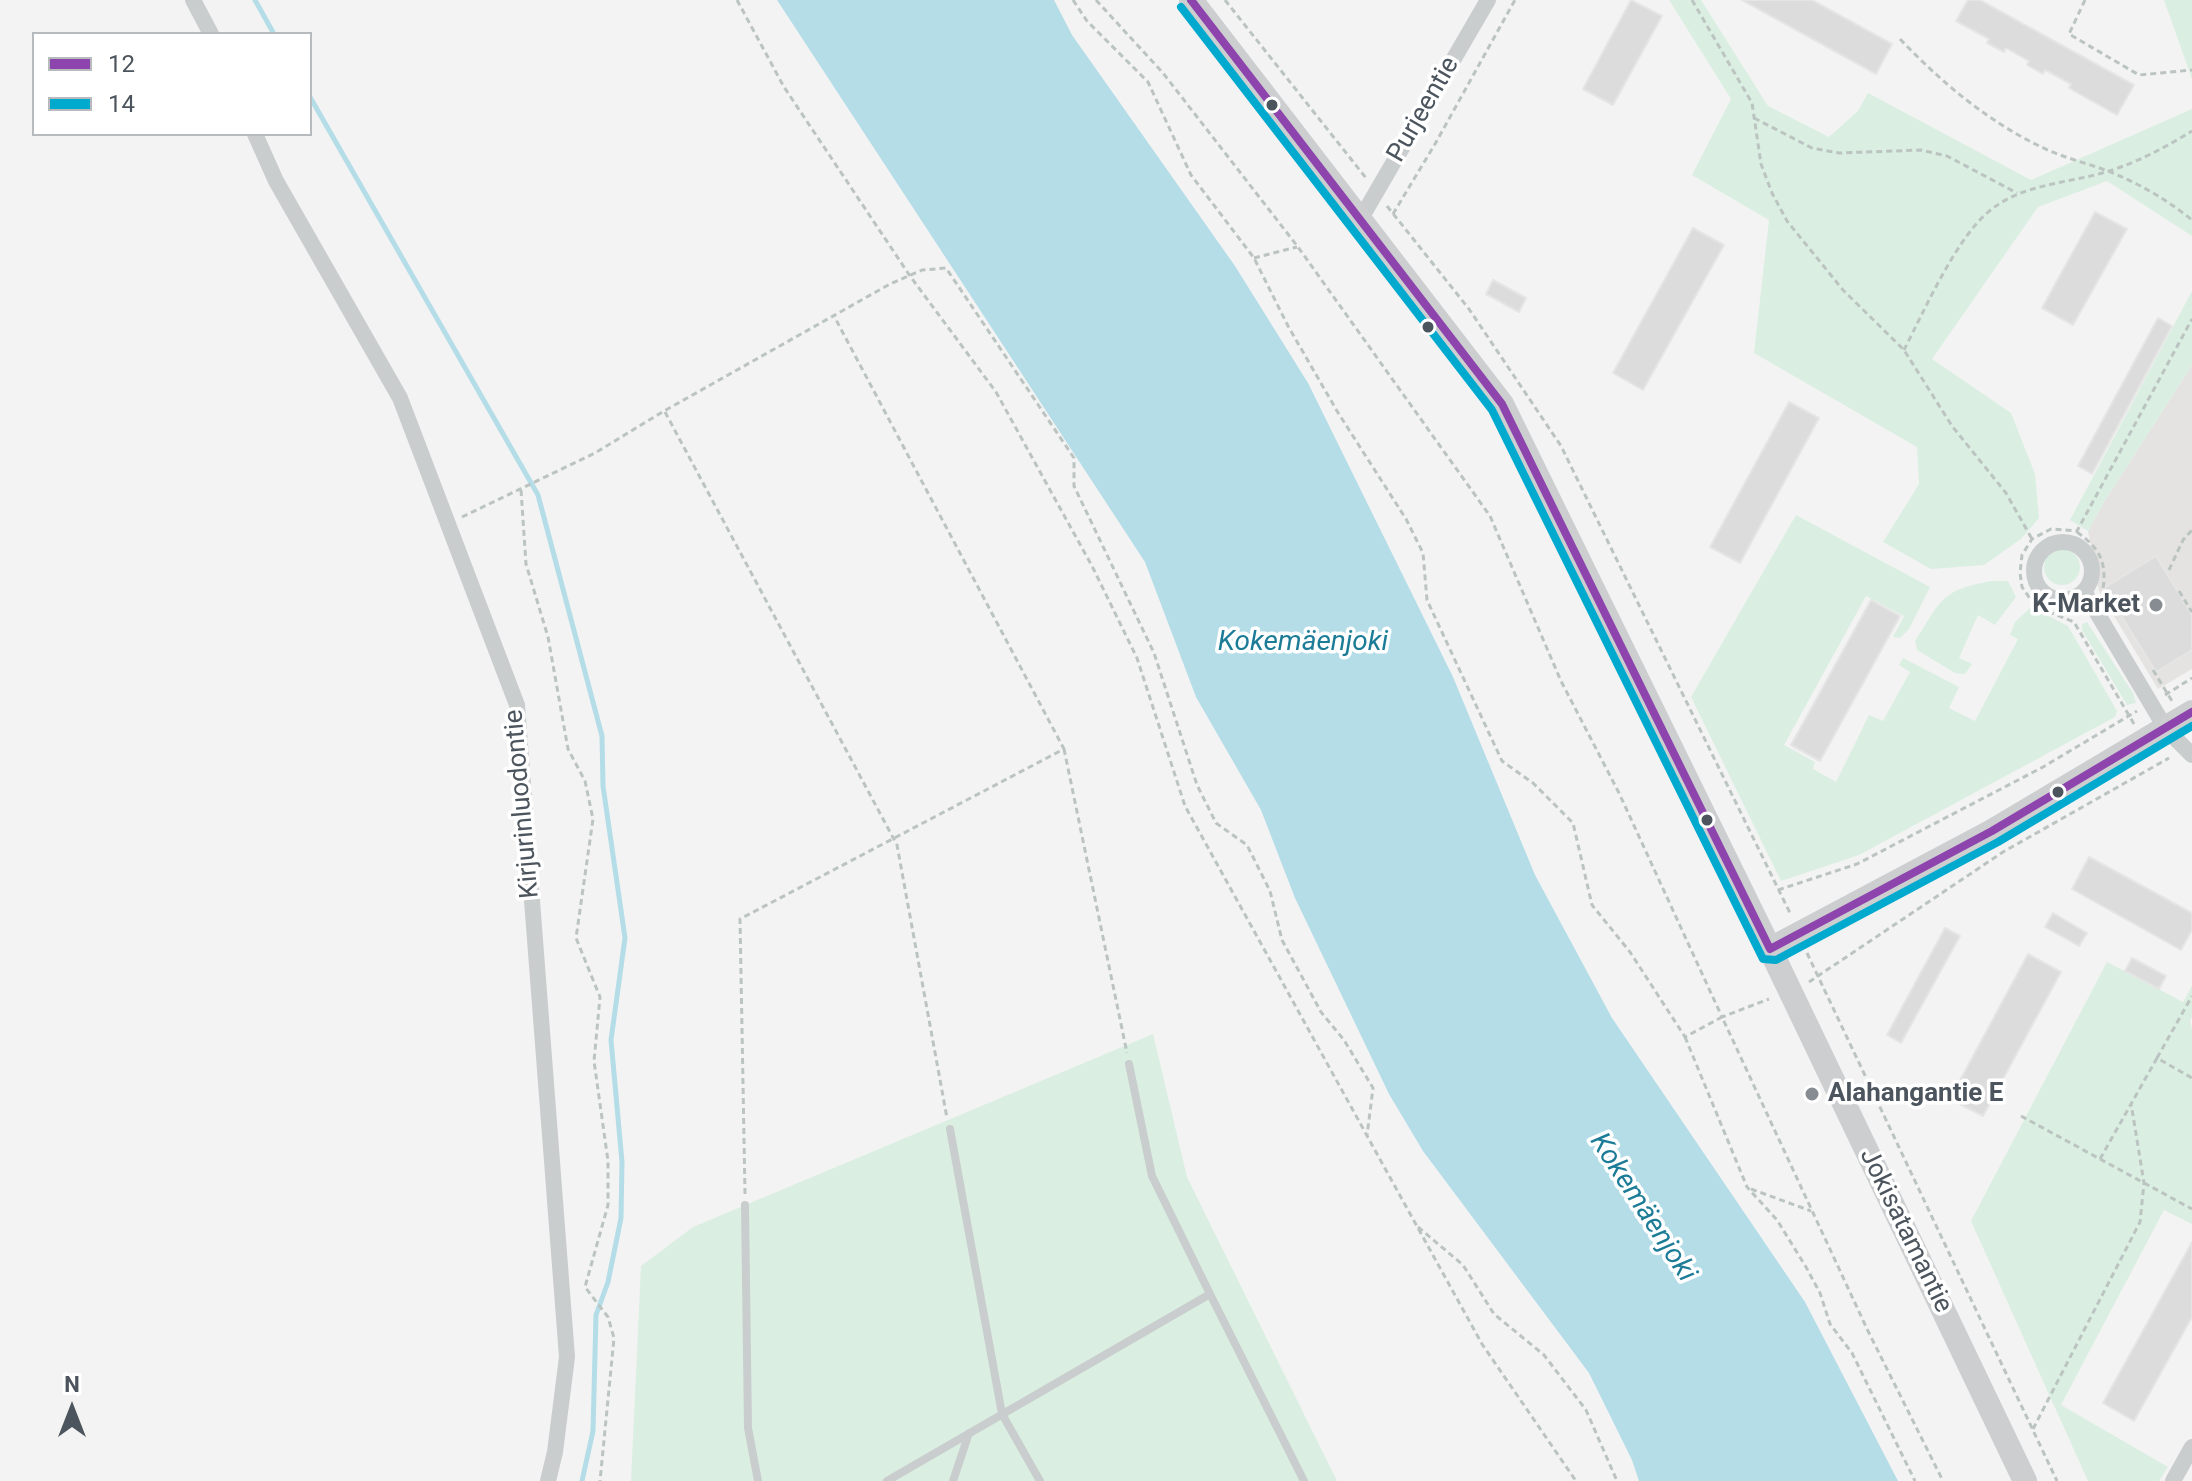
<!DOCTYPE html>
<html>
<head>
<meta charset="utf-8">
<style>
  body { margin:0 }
  #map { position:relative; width:2192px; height:1481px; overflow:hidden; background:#f3f3f3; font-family:Roboto,sans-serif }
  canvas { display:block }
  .legend { position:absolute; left:32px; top:32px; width:280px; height:104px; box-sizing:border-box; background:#fff; border:2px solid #b7bbbe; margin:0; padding:10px 14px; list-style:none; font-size:24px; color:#4c555d }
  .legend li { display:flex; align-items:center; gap:16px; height:40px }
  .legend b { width:40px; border:2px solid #b7bbbe }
  .north { position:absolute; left:32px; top:1369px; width:80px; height:80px; -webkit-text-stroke:6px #fff; paint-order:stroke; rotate:0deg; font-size:22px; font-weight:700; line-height:32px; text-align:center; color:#4c555d }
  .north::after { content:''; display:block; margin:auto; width:28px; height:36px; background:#4c555d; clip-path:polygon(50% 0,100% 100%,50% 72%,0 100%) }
</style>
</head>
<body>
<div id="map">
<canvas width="2192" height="1481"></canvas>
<ul class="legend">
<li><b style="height:10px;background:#8e44ad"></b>12</li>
<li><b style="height:10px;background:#00a9ce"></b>14</li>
</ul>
<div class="north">N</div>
</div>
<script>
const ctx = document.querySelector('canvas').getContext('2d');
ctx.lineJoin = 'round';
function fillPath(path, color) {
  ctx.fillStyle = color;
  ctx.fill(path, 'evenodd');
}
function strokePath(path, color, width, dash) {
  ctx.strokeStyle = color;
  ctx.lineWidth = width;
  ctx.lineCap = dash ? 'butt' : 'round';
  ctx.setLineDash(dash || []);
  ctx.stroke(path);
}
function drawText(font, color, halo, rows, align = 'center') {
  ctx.font = font + ' Roboto,sans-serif';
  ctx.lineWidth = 7;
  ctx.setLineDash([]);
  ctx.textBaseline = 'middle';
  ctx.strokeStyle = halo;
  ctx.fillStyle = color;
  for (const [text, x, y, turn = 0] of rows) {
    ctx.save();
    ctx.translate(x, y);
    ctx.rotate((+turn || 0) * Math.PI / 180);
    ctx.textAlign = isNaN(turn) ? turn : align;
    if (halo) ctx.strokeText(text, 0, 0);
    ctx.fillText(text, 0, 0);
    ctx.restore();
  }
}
fillPath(new Path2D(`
  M 2192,365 L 2192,669 L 2158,689 L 2099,591 L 2088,531 L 2104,502 Z`), '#e4e3e1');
fillPath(new Path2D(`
  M 1669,0 L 1701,0 L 1768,106 L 1829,137 L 1858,111 L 1868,93 L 2031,180 L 2192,109 L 2192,236 L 2107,181 L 2038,207 L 1932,359 L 2011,413 L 2035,474 L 2039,518 L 2021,539 L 1984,565 L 1931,569 L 1883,542 L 1919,484 L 1917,447 L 1754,353 L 1769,220 L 1692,175 L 1731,99 Z
  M 2164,0 L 2192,0 L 2192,79 Z
  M 2192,291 L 2192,365 L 2104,502 L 2088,531 L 2070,520 Z
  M 1796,515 L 1930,587 L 1909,629 L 1900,638 L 1893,637 L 1904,616 L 1866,596 L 1784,745 L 1815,762 L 1813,769 L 1836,782 L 1869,715 L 1883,721 L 1910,672 L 1899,665 L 1903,658 L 1959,687 L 1949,708 L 1975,721 L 2018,639 L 2010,635 L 2015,622 L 2031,607 L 2068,626 L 2117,711 L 2115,717 L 1859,855 L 1781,881 L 1691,697 Z
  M2044 567a18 18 0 1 1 36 0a18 18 0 1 1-36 0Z
  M 1992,581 L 2008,581 L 2016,597 L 1995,625 L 1978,615 L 1959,658 L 1972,664 L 1965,674 L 1955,673 L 1917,650 L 1915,641 C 1942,600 1940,590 1992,581 Z
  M 2087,622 L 2133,693 L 2136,703 L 2127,705 L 2082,630 L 2082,624 Z
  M 2107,962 L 2183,1002 L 2192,986 L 2192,1017 L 2190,1021 L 2192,1029 L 2192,1224 L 2164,1210 L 2061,1405 L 2168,1467 L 2159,1481 L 2088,1481 L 1971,1221 Z
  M 1153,1034 L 1187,1177 L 1337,1481 L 631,1481 L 641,1266 L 693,1227 Z`), '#daefe2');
fillPath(new Path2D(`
  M 777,0 L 1054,0 L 1072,35 L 1235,266 L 1308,383 L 1453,677 L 1535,875 L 1612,1018 L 1805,1302 L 1898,1481 L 1639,1481 L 1632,1460 L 1589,1373 L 1423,1151 L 1389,1094 L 1295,898 L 1261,810 L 1196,697 L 1145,562 Z`), '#b4dde8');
strokePath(new Path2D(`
  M 255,0 L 274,34
  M 310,97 L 538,495 L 602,736 L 603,786 L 625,938 L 611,1040 L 622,1162 L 621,1218 L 608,1282 L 596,1315 L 593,1431 L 582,1481`), '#b4dde8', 5);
const building = new Path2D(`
  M 1631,0 L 1662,16 L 1613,105 L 1583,89 Z
  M 1742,0 L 1812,0 L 1892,44 L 1876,74 Z
  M 1968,0 L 1980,0 L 2134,85 L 2117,115 L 2069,88 L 2071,84 L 2045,70 L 2043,74 L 2027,65 L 2029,61 L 2006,48 L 2004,52 L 1987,43 L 1989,39 L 1956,21 Z
  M 2095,212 L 2127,229 L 2073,325 L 2042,308 Z
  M 1693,228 L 1724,245 L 1643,390 L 1613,373 Z
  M 1493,280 L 1526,298 L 1519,312 L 1486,294 Z
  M 2158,318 L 2172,326 L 2092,474 L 2078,466 Z
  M 1789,402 L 1819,418 L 1740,563 L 1710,547 Z
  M 2156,556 L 2192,615 L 2192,650 L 2156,672 L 2104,588 Z
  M 1871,600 L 1900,616 L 1820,761 L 1791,745 Z
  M 2089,857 L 2192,913 L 2192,930 L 2181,950 L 2072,889 Z
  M 2053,913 L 2087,933 L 2079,946 L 2045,927 Z
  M 1945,928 L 1960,936 L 1901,1043 L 1887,1035 Z
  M 2028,954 L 2061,972 L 1983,1116 L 1950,1099 Z
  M 2132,958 L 2166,976 L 2159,989 L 2125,971 Z
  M 2192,1242 L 2192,1317 L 2134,1421 L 2103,1403 Z`);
fillPath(building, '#dcdcdd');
strokePath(building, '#e5e5e5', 2);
strokePath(new Path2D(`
  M 737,0 L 784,87 L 910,276 L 996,392 L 1092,566 L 1137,658 L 1185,806 L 1482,1344 L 1576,1481
  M 1073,0 L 1087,21 L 1148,82 L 1191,175 L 1254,258 L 1288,326 L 1337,411 L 1406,519 L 1423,553 L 1427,600 L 1502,761 L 1533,783 L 1573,823 L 1592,905 L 1630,952 L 1685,1037 L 1722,1017 L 1868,1331 L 1943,1481
  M 1096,0 L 1163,73 L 1298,247 L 1490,516 L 1561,681 L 1619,793 L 1722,1017 L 1769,999
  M 1225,0 L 1366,178
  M 1692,0 L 1752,103 L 1761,164 L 1772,193 L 1787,221 L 1843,290 L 1904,350 L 1952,426 L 2006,493 L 2032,539
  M 2085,0 L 2069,34 L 2139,75 L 2192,70
  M 1900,39 C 1944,85 1992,125 2050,151 C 2069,159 2089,164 2108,171 C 2140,184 2166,199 2192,220
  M 1754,118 L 1812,148 L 1839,153 L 1921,150 L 1947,156 L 2017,193
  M 1387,206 L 1469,309 L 1561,446 L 1790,913
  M 1393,214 L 1435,144 L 1515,0
  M 1254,258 L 1297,247
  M 1904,350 C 1924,311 1955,241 1987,213 C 2021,183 2068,184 2109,171 C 2138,162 2166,147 2192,131
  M 665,412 L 897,845 L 947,1118
  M 521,490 L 526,564 L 548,637 L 568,749 L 585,781 L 593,819 L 576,938 L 600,997 L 594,1061 L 608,1161 L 608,1205 L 585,1287 L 608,1317 L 614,1338 L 600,1481
  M 462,517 L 595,453 L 664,411 L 890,284 L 922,270 L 946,268 L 1074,458 L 1074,486 L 1154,653 L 1197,785 L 1216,823 L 1247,845 L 1270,891 L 1282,940 L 1321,1012 L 1344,1040 L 1373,1088 L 1367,1136
  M 2077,532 C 2099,548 2107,561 2103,589
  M 2169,570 L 2183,540 L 2192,530
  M 2179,591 L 2192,612
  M 2153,670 L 2172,701
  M 2165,695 L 2192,678
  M 2134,724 L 2074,622 L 2044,610 L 2031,600 L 2022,587 L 2020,573 L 2022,555 L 2032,539 L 2051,529 L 2077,531 L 2192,319
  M 1064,749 L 1127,1053
  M 1778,890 L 1857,864 L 2043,767 L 2137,711
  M 1807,953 L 2057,1481
  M 1809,982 L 2003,852 L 2169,758
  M 1685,1037 L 1747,1187 L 1777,1220 L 1806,1267 L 1820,1293 L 1830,1324 L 1852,1353 L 1915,1481
  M 2157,1058 L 2192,996
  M 2021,1116 L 2100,1159 L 2157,1058 L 2192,1078
  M 2100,1159 L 2192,1209
  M 1751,1189 L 1811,1211
  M 745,1194 L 740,919 L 1064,749 L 834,316
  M 1418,1227 L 1463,1265 L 1494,1314 L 1544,1355 L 1586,1410 L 1617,1481
  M 2033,1429 L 2140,1222 L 2144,1183 L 2131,1103`), '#bbc4c1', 3, [6, 4]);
strokePath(new Path2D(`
  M 1129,1064 L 1152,1176 L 1210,1294
  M 950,1129 L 1002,1414 L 1040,1481
  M 745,1205 L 748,1428 L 758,1481
  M 887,1481 L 1210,1294 L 1304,1481
  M 953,1481 L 969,1433`), '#cacdce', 8);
strokePath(new Path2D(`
  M 193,0 L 211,34
  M 255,134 L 276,181 L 400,398 L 517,705 L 567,1357 L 555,1452 L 548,1481
  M 1360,220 L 1488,0
  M2034 571a29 29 0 1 1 58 0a29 29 0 1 1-58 0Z
  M 2084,591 L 2166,729 L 2192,755
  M 2173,1481 L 2192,1447`), '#cacdce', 16);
strokePath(new Path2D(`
  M 1191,0 L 1502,404 L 1770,949 L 2025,1481
  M 1770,949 L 1992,831 L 2192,712`), '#ccced0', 24);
strokePath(new Path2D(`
  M 1191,0 L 1502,404 L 1770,949 L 1992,831 L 2192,712`), '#8e44ad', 8);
strokePath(new Path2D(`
  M 1181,7 L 1492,410 L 1763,959 L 1776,960 L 1998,842 L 2192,726`), '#00a9ce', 8);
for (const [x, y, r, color] of [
  [1272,105,7,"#4c555d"],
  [1428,327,7,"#4c555d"],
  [2156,605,8,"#868c92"],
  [2058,792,7,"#4c555d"],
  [1707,820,7,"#4c555d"],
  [1812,1094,8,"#868c92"]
]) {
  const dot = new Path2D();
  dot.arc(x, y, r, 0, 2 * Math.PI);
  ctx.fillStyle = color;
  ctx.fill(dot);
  strokePath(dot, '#fff', 3);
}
drawText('26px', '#4c555d', '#fff', [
  ["Purjeentie",1424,110,-60],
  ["Kirjurinluodontie",523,804,-95],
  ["Jokisatamantie",1905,1231,64]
]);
drawText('bold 26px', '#4c555d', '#fff', [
  ["K-Market",2140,605],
  ["Alahangantie E",1828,1094,"left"]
], 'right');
drawText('italic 28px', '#1c7c97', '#fff', [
  ["Kokemäenjoki",1303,643],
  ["Kokemäenjoki",1642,1208,57]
]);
</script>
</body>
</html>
